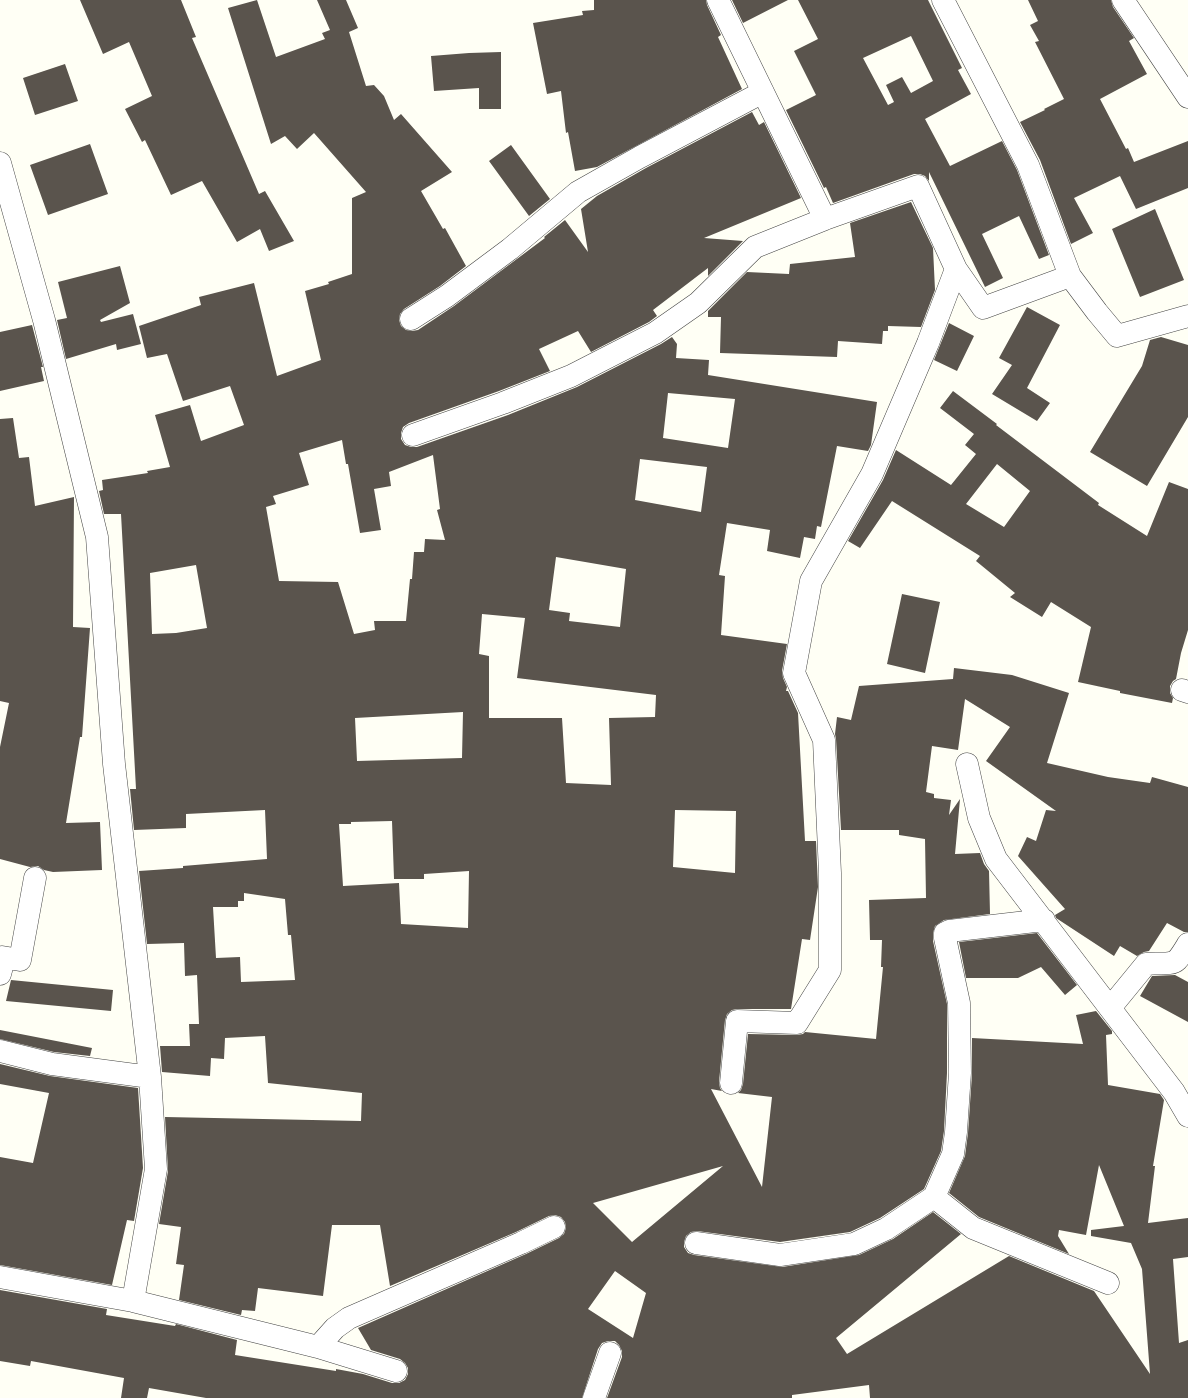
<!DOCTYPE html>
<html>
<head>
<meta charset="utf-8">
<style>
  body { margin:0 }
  canvas { display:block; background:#fffff5 }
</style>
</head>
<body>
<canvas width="1188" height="1398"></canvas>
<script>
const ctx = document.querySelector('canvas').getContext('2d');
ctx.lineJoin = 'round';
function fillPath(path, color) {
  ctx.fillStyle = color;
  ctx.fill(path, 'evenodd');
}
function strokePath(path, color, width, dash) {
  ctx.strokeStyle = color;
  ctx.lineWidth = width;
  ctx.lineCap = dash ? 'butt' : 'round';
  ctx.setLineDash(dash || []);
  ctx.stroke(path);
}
fillPath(new Path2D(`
  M 80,0 L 181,0 L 196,37 L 192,38 L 259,194 L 265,191 L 294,241 L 269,251 L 260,229 L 237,242 L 202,181 L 171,195 L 145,140 L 142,142 L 125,109 L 152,96 L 129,42 L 103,54 Z
  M 257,0 L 276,57 L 325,39 L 322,33 L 330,30 L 317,0 L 346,0 L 358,28 L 349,32 L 366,86 L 374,85 L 384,96 L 394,120 L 401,114 L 452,172 L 421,191 L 443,229 L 445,228 L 466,266 L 440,286 L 404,309 L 400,314 L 399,320 L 401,326 L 406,330 L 412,331 L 418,330 L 454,306 L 545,238 L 544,237 L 565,220 L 588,252 L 581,209 L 597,196 L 646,168 L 752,112 L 759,125 L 764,122 L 801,198 L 704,238 L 743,241 L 708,276 L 708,268 L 653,310 L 657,316 L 649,322 L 591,352 L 578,331 L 539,349 L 550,371 L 499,391 L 409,423 L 403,427 L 401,433 L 401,439 L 405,445 L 411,447 L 417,447 L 508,415 L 577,387 L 661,344 L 672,337 L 677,344 L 676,358 L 709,360 L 708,375 L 877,402 L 871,445 L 868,451 L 837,446 L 821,527 L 817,526 L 815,539 L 804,537 L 800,558 L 767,551 L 770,530 L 727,523 L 719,575 L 725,576 L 721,635 L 787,644 L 782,671 L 783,678 L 787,687 L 786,691 L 788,691 L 798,713 L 805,841 L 816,841 L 818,887 L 810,940 L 802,939 L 791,1009 L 737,1009 L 732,1010 L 727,1014 L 725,1020 L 719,1082 L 720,1088 L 722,1091 L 711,1089 L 762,1187 L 772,1097 L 738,1093 L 741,1090 L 743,1084 L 748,1034 L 797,1035 L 803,1034 L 805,1032 L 876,1039 L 883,967 L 881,967 L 882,940 L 870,940 L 869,900 L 926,898 L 925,839 L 899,835 L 899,830 L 841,830 L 836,739 L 835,734 L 837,717 L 851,720 L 859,686 L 953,679 L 954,668 L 1012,675 L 1069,693 L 1047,763 L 1108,777 L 1150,783 L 1152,777 L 1188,787 L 1188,932 L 1184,932 L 1167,923 L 1149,951 L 1144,952 L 1137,956 L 1120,946 L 1114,956 L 1056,918 L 1055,915 L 1065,909 L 1018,856 L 1027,837 L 1036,841 L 1046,810 L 1056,811 L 986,761 L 1010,727 L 965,699 L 958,750 L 932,746 L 926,792 L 934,794 L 934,798 L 951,800 L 949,815 L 960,799 L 955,854 L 980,853 L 984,864 L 989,871 L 990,914 L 944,920 L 935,926 L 933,933 L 933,941 L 947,1004 L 947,1073 L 944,1131 L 941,1151 L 924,1189 L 880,1218 L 850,1232 L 780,1242 L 697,1231 L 691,1232 L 686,1236 L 684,1242 L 684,1247 L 688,1253 L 694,1255 L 782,1267 L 859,1255 L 893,1239 L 933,1212 L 961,1234 L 836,1338 L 847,1354 L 1009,1256 L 1094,1291 L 1150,1374 L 1142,1269 L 1131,1243 L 1091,1236 L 1091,1230 L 1124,1226 L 1099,1165 L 1086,1235 L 1059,1230 L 1058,1236 L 1069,1254 L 979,1217 L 949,1193 L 965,1156 L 968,1133 L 972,1074 L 972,1038 L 1083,1044 L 1076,1015 L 1096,1011 L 1112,1031 L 1112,1034 L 1106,1035 L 1108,1085 L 1160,1094 L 1164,1100 L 1153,1166 L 1155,1166 L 1148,1223 L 1188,1218 L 1188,1257 L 1173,1259 L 1179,1343 L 1188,1340 L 1188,1398 L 870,1398 L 869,1385 L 792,1395 L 792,1398 L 607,1398 L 622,1357 L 622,1351 L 619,1345 L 615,1341 L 608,1341 L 602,1343 L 598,1349 L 582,1398 L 206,1398 L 149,1388 L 147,1398 L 121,1398 L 124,1378 L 31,1361 L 30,1366 L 0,1361 L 0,1290 L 107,1309 L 106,1315 L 175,1326 L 176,1324 L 237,1340 L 235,1355 L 336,1371 L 336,1369 L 363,1374 L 392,1383 L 399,1383 L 405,1380 L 408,1374 L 408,1368 L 405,1363 L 400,1359 L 371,1350 L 358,1328 L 526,1254 L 559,1238 L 564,1234 L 566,1228 L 565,1222 L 561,1217 L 555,1215 L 549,1216 L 516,1232 L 390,1286 L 380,1225 L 332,1225 L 323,1296 L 258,1288 L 255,1311 L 242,1310 L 241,1315 L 179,1300 L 184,1265 L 176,1264 L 181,1227 L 159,1224 L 168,1171 L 165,1117 L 361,1121 L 362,1093 L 268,1083 L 265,1036 L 225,1038 L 224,1059 L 211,1058 L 210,1076 L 162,1072 L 160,1046 L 190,1046 L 189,1024 L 199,1024 L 197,975 L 185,976 L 184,943 L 147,944 L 139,871 L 183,868 L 183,866 L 267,859 L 265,810 L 186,814 L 186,828 L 134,830 L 130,789 L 136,789 L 121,514 L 104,514 L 99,491 L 103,490 L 102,480 L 148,473 L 147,471 L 170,467 L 155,415 L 190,405 L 201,441 L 244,425 L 230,386 L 183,401 L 167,354 L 147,358 L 139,326 L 201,305 L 199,297 L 254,283 L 277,376 L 321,360 L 305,291 L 329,284 L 328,282 L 352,274 L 352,198 L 366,192 L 314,133 L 297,149 L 285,136 L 271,144 L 228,8 ZM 668,393 L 735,399 L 728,448 L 663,438 ZM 342,440 L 346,464 L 348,464 L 360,533 L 381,530 L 374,489 L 391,486 L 389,472 L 433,455 L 440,509 L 437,510 L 445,540 L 425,539 L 424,552 L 414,552 L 412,579 L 410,579 L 406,621 L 374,621 L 375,630 L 354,634 L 338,582 L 279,581 L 266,507 L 276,504 L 273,496 L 309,485 L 299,453 ZM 640,459 L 707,467 L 701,512 L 635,500 ZM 556,557 L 626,569 L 620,627 L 569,621 L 570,613 L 549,610 ZM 196,565 L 207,628 L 176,633 L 152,634 L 150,573 ZM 482,614 L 525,618 L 517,678 L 656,695 L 655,717 L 609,718 L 611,785 L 566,783 L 562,718 L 489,718 L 489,656 L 479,654 ZM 463,712 L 462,758 L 357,761 L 355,718 ZM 675,810 L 736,811 L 735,873 L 673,867 ZM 392,821 L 394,879 L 424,879 L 424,874 L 469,871 L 468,928 L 401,924 L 399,883 L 343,886 L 339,824 L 351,824 L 351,822 ZM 244,893 L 285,899 L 288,935 L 291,935 L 295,980 L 241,982 L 240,957 L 216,958 L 213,907 L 238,907 L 238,901 L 244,901 ZM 723,1166 L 632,1242 L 593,1203 ZM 615,1271 L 646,1293 L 633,1338 L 588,1309 Z
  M 594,0 L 706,0 L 707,5 L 721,35 L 718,37 L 742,89 L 597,167 L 575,171 L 568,132 L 566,133 L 561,91 L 547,94 L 533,23 L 583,15 L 582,11 L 594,10 Z
  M 732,0 L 788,0 L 743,23 Z
  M 798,0 L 928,0 L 962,68 L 958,70 L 971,94 L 925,119 L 950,166 L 1002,141 L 1017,170 L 1049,255 L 1039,259 L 1019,216 L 982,234 L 1003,278 L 985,287 L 929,172 L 929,181 L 925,176 L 920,174 L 914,174 L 833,203 L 826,187 L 824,188 L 786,110 L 816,95 L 794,51 L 818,39 ZM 911,36 L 933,81 L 911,93 L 902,77 L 886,85 L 894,102 L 888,105 L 863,58 Z
  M 1028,0 L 1111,0 L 1113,7 L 1134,38 L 1129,41 L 1147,74 L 1100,99 L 1126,149 L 1128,148 L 1134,162 L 1188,141 L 1188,188 L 1136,209 L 1120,176 L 1074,198 L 1093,233 L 1071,244 L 1040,160 L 1020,122 L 1045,110 L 1044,109 L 1064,99 L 1035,42 L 1039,41 L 1030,25 L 1038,21 Z
  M 501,52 L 501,109 L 479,109 L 479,88 L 434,91 L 431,56 L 469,53 Z
  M 65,64 L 78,101 L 35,115 L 23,78 Z
  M 90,144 L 108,194 L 48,215 L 30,165 Z
  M 511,145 L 550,199 L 529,216 L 489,161 Z
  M 911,202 L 933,248 L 935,290 L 921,327 L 888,326 L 888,331 L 883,331 L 882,344 L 838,341 L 837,357 L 720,353 L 721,317 L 708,317 L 708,311 L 747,272 L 789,274 L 790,264 L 855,257 L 850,223 Z
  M 1155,209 L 1184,280 L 1140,297 L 1112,229 Z
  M 120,266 L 130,303 L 100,320 L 101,322 L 133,314 L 141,344 L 117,350 L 116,344 L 66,359 L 57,320 L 67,318 L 58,282 Z
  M 1027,307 L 1060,325 L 1027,388 L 1050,403 L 1037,421 L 992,394 L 1012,365 L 999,358 Z
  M 949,323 L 974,336 L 957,371 L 934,360 Z
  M 32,325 L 43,367 L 41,367 L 44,381 L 0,391 L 0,332 Z
  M 1161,337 L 1188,345 L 1188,417 L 1147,486 L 1090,452 L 1142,366 L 1150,340 Z
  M 953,391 L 997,424 L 996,425 L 1099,503 L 1098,505 L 1147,536 L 1169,482 L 1188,489 L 1188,630 L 1181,653 L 1176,679 L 1173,681 L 1170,686 L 1170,693 L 1173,698 L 1172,703 L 1120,693 L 1120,691 L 1078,682 L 1091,627 L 1051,602 L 1042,617 L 1010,597 L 1015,593 L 976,561 L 980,556 L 892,501 L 860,548 L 848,541 L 883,480 L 896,450 L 951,485 L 976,454 L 965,445 L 974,434 L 940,408 ZM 997,464 L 1030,491 L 1004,527 L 966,504 Z
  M 13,418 L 19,458 L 29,457 L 35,506 L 74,497 L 73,627 L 90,628 L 82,737 L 80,737 L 66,823 L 100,822 L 102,870 L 53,872 L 44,870 L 38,866 L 30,867 L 0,859 L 0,747 L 9,703 L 0,701 L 0,419 Z
  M 902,594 L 940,602 L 925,673 L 887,664 Z
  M 1037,933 L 1077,985 L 1065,995 L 1041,967 L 1018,978 L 966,978 L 959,942 Z
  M 1175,975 L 1188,982 L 1188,1022 L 1140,996 L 1152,976 Z
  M 11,980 L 113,990 L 111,1011 L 6,1001 Z
  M 0,1030 L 92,1048 L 90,1056 L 54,1052 L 0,1039 Z
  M 0,1064 L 50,1076 L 138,1088 L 143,1168 L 134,1221 L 127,1220 L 112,1285 L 0,1265 L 0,1157 L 33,1163 L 49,1093 L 0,1084 Z`), '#5a544d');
const minor = new Path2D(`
  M 718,0 L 825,219
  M 943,0 L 1028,165 L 1070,276
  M 1123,0 L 1188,97
  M 0,163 L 44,320 L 97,537 L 114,764 L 150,1077 L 156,1169 L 133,1301
  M 411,319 L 447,296 L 510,249 L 578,192 L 640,157 L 763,92
  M 413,435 L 503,403 L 571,376 L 655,333 L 698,303 L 755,247 L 825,219 L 918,186 L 956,269 L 983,308 L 1070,276 L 1097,312 L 1117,336 L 1188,316
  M 1182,690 L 1188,692
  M 967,764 L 979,818 L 996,859 L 1174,1092 L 1188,1116
  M 0,974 L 3,963 L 2,957 L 20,960 L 35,878
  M 1110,1008 L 1146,964 C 1155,962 1171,966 1177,960 C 1181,956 1185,949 1188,944
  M 0,1051 L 52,1064 L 150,1077
  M 731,1083 L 737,1021 L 797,1023 L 830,970 L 830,873 L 824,740 L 794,673 L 811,581 L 872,474 L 928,343 L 956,269
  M 934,1197 L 973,1228 L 1108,1283
  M 696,1243 L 780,1255 L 854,1244 L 886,1229 L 934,1197 L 953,1154 L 956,1132 L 960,1073 L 959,1003 L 945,938 L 945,933 L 949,931 L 1044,920
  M 0,1277 L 133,1301 L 318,1347 L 396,1371
  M 318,1347 L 335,1328 L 349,1318 L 521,1243 L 554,1227
  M 594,1398 L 610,1353`);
strokePath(minor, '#444', 23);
strokePath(minor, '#fff', 22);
</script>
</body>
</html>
